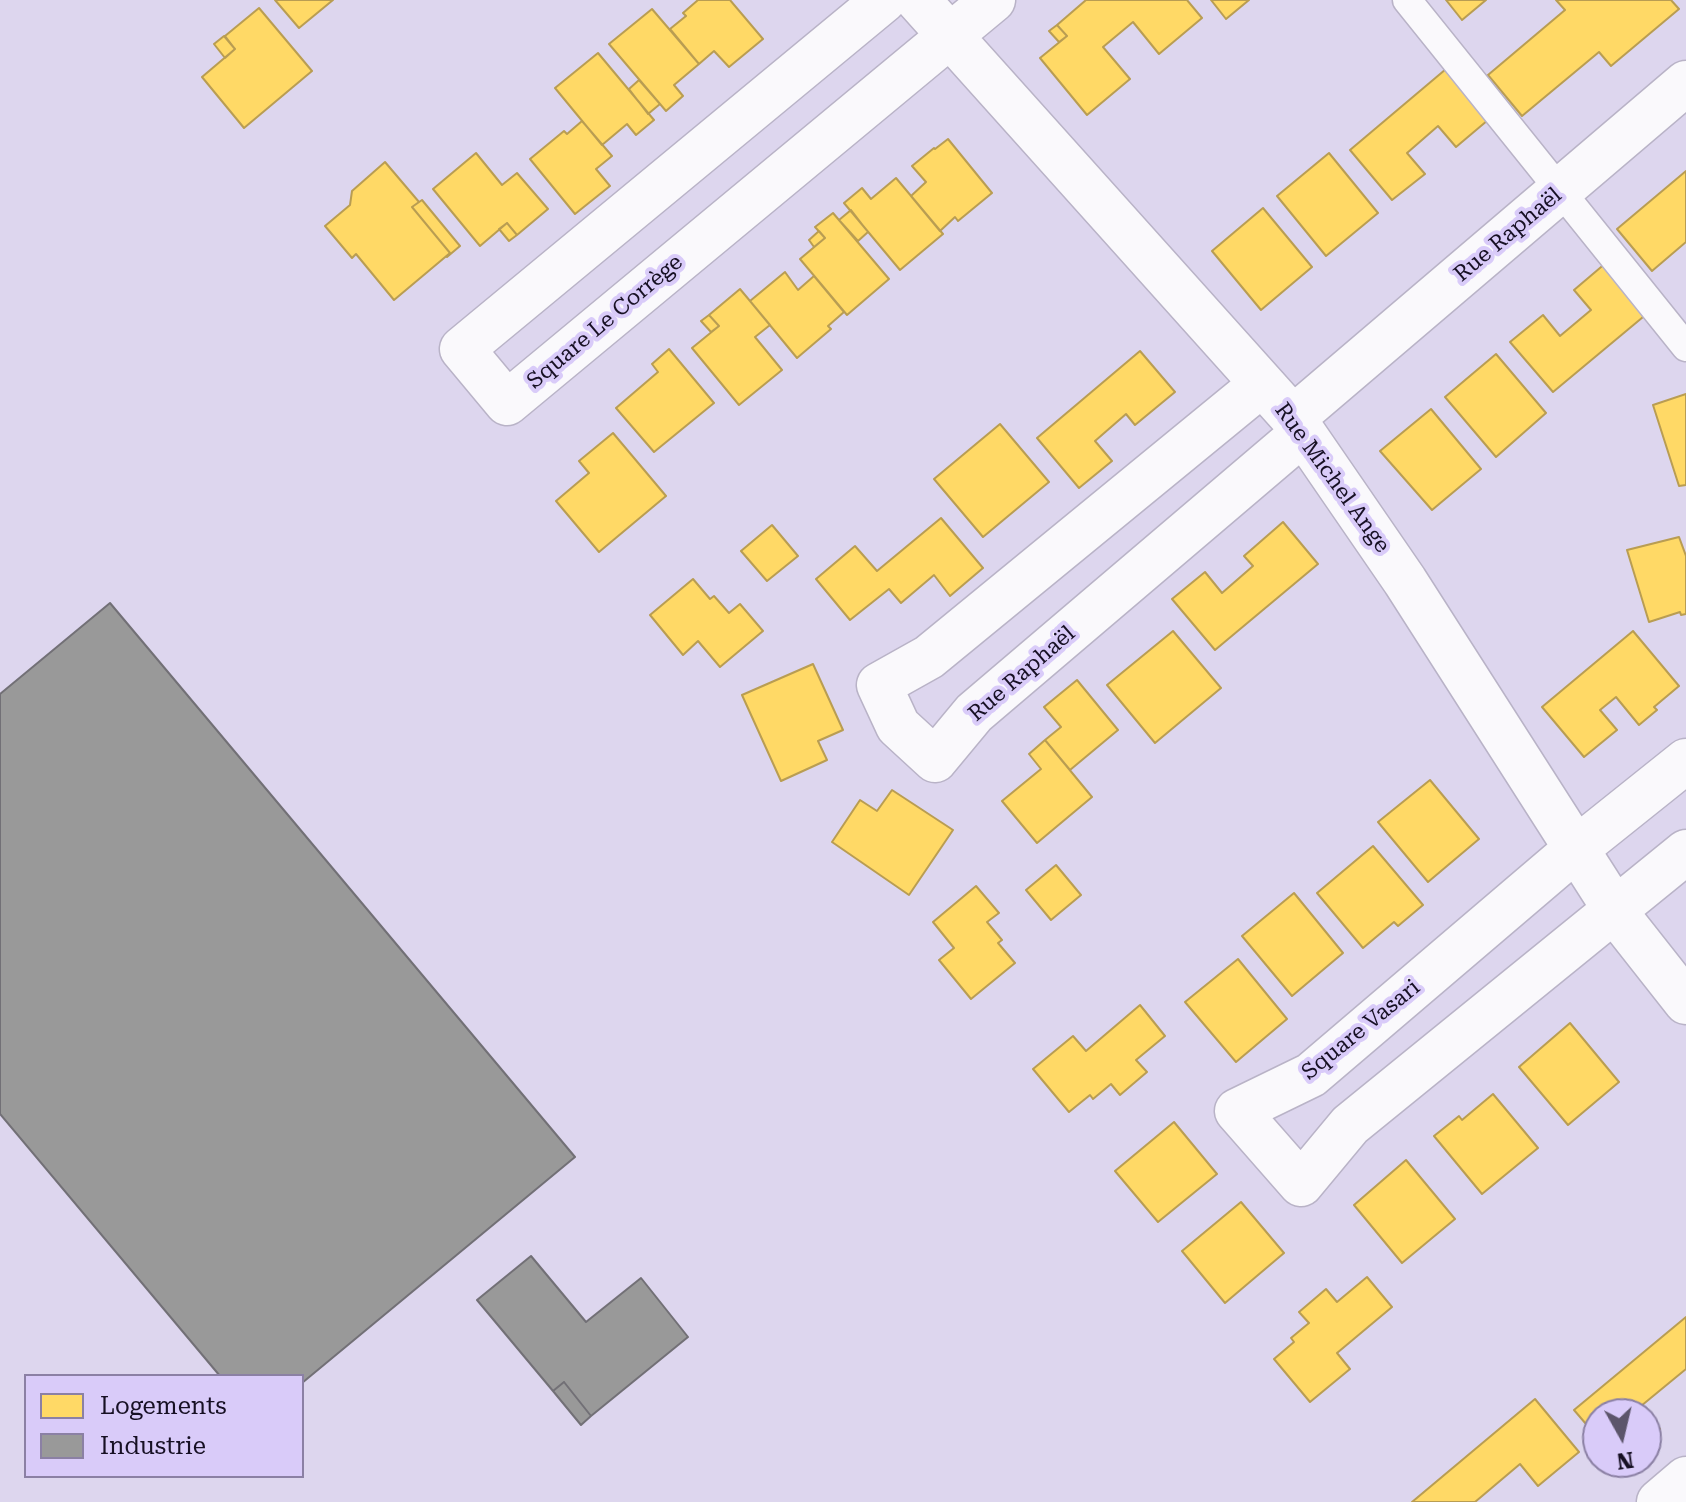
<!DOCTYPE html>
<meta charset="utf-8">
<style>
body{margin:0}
#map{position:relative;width:1686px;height:1502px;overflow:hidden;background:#ddd6ee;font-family:"Roboto Serif",serif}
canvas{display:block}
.legend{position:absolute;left:24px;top:1374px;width:280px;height:104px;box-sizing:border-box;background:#d9cbf9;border:2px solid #8b80a4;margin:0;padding:10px 14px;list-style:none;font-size:24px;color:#171024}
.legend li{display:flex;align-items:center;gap:16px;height:40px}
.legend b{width:40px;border:2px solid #8b80a4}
.north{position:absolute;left:1582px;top:1398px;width:80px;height:80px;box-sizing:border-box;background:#d9cbf9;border:2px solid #8b80a4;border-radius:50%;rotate:172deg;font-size:22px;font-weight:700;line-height:32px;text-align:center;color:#171024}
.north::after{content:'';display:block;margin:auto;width:28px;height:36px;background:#5c556b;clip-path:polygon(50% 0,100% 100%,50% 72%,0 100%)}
</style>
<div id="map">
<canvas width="1686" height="1502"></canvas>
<ul class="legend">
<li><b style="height:22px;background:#ffd966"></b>Logements</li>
<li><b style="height:22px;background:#999"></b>Industrie</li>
</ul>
<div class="north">N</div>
</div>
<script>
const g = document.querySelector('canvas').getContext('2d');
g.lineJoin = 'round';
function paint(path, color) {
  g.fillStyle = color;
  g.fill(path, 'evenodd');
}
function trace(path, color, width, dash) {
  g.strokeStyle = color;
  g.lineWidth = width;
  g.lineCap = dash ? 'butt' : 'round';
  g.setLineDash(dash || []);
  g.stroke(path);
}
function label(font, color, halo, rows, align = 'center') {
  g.font = font + ' "Roboto Serif",serif';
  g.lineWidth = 8;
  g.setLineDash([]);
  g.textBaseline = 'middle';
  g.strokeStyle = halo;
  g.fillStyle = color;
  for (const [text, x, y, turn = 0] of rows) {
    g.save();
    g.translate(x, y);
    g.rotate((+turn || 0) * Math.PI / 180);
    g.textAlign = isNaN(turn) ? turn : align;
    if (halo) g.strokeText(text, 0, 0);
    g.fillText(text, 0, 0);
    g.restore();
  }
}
const homes = new Path2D(`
 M 275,0 L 333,0 L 299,28 Z
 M 698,0 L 730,0 L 763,39 L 729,67 L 714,51 L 699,64 L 670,29 L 686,16 L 683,13 Z
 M 1086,0 L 1187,0 L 1202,18 L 1159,54 L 1133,22 L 1103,47 L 1130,79 L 1087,115 L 1040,58 L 1067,36 L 1057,25 Z
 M 1211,0 L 1249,0 L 1226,19 Z
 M 1446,0 L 1486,0 L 1462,20 Z
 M 1556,0 L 1671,0 L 1679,9 L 1611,66 L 1599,52 L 1522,116 L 1488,75 L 1565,10 Z
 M 259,8 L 312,71 L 244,128 L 202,77 L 235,49 L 225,36 Z
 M 652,9 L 699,64 L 674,85 L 683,96 L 666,111 L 609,44 Z
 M 1057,25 L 1067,36 L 1059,42 L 1049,31 Z
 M 224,36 L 235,49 L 225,58 L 214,44 Z
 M 598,53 L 654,120 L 636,135 L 627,124 L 602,145 L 555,88 Z
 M 1446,69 L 1488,120 L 1456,147 L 1438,126 L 1407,153 L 1425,174 L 1392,200 L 1350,150 Z
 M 639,80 L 660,104 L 648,114 L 629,89 Z
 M 582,121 L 612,156 L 596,169 L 610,186 L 575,214 L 530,159 L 564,131 L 567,134 Z
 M 948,139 L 992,193 L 958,221 L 955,217 L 940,231 L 911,196 L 926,182 L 912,166 L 934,148 L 935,149 Z
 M 476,153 L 502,185 L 517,173 L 548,209 L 517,235 L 507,223 L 480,246 L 433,189 Z
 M 1329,153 L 1378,213 L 1326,256 L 1277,196 Z
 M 385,162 L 419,202 L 412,207 L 450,253 L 394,300 L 356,254 L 352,258 L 325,226 L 350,205 L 352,191 Z
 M 1686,171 L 1686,242 L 1652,271 L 1617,229 Z
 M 896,178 L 943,234 L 900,270 L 844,203 L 862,188 L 871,199 Z
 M 422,200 L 460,246 L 447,257 L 450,253 L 412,207 Z
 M 1263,208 L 1312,267 L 1261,310 L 1212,251 Z
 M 851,210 L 868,232 L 858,241 L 839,220 Z
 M 833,213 L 889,279 L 847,315 L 800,259 L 825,238 L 815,227 Z
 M 507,223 L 517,235 L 509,241 L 499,229 Z
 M 819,231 L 825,238 L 814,247 L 809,240 Z
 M 1607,262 L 1649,312 L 1553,392 L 1510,342 L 1543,315 L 1560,336 L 1591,310 L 1574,290 Z
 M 785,272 L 798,290 L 814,276 L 844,312 L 828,326 L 831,329 L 797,358 L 750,301 Z
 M 740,289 L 770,325 L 755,337 L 782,370 L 739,405 L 692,348 L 719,326 L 709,315 Z
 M 709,315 L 719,326 L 711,332 L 701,321 Z
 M 669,349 L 714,403 L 654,452 L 616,408 L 658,372 L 652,364 Z
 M 1140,351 L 1175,392 L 1135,425 L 1126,414 L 1095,441 L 1112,461 L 1079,488 L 1037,438 Z
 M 1496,354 L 1546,413 L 1496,457 L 1445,397 Z
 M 1686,394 L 1686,485 L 1679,486 L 1653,405 Z
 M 1431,409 L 1481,469 L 1432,510 L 1380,451 Z
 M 1000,424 L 1049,482 L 983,537 L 934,479 Z
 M 613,433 L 666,496 L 599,552 L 556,501 L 589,473 L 579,461 Z
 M 941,518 L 983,568 L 950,596 L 934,575 L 901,603 L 889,589 L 850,620 L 816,579 L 855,546 L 877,571 Z
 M 1283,522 L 1318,564 L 1215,650 L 1172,599 L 1205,572 L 1222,593 L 1253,566 L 1244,556 Z
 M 772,525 L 798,556 L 767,581 L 741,551 Z
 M 1679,537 L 1686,556 L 1686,614 L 1681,615 L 1680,612 L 1649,622 L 1627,550 Z
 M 693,579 L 710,599 L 714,596 L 729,613 L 740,604 L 763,631 L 720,667 L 698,641 L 683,655 L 650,615 Z
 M 1173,631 L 1221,688 L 1155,743 L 1107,685 Z
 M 1633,631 L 1679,686 L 1654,707 L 1657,710 L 1639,725 L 1616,697 L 1600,710 L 1617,730 L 1584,757 L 1542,707 Z
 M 813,664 L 843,730 L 818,741 L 827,760 L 781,781 L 742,695 Z
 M 1077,680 L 1118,730 L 1070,770 L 1045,740 L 1061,727 L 1044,707 Z
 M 1045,740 L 1092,797 L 1037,843 L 1002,801 L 1041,769 L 1029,754 Z
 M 1430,780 L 1479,839 L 1428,882 L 1378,822 Z
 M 892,790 L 953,830 L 909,895 L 832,842 L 860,800 L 877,811 Z
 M 1373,846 L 1423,905 L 1398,926 L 1394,922 L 1363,948 L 1317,893 Z
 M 1056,865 L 1081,895 L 1051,920 L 1026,890 Z
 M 976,886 L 999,913 L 987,922 L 1002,940 L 998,943 L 1015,963 L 971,999 L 939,960 L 954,948 L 933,922 Z
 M 1294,893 L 1343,953 L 1292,996 L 1242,936 Z
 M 1238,959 L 1287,1019 L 1236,1062 L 1185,1002 Z
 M 1140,1005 L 1165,1036 L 1136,1060 L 1147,1072 L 1120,1095 L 1111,1084 L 1093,1099 L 1090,1095 L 1069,1112 L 1033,1069 L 1073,1036 L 1086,1051 Z
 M 1570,1023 L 1619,1082 L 1568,1125 L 1519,1067 Z
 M 1493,1094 L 1538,1148 L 1482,1194 L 1434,1136 L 1459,1116 L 1462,1120 Z
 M 1174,1122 L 1217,1174 L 1158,1222 L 1115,1171 Z
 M 1406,1160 L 1455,1219 L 1402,1263 L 1354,1205 Z
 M 1241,1202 L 1284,1253 L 1225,1303 L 1182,1251 Z
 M 1367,1277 L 1392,1307 L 1337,1353 L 1350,1369 L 1310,1402 L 1274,1359 L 1294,1342 L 1291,1338 L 1309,1323 L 1299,1312 L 1326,1289 L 1337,1302 Z
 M 1686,1317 L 1686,1369 L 1641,1406 L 1660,1429 L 1646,1441 L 1646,1414 L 1598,1414 L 1598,1438 L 1574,1410 Z
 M 1535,1399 L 1579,1452 L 1538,1486 L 1520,1464 L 1475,1502 L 1412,1502 Z`);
paint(homes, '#ffd966');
trace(homes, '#b99d52', 2);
const industry = new Path2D(`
 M 110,603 L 575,1157 L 302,1383 L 302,1376 L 220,1376 L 0,1114 L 0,694 Z
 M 531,1256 L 586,1322 L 641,1278 L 688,1337 L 591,1416 L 564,1382 L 553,1391 L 477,1300 Z
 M 564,1382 L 591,1416 L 581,1425 L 553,1391 Z`);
paint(industry, '#999');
trace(industry, '#727076', 2);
const service = new Path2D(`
 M 1407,0 L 1686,347`);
const minor = new Path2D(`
 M 884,0 L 462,349 L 507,403 L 993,0
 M 918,0 L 1293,418 L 1405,581 L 1623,922 L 1686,1002
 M 1262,384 L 929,657 L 879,685 L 898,726 L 935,760 L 974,713 L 1303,433
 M 1293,418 L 1686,83
 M 1686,761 L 1576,849 L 1311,1075 L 1237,1111 L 1301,1184 L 1350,1125 L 1686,852
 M 1659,1502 L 1686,1479`);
trace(service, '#b9b3c7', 31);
trace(minor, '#b9b3c7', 47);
trace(service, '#faf9fc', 28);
trace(minor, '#faf9fc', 44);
label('22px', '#171024', '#d9cbf9', [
 ["Rue Raphaël",1508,235,-40],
 ["Square Le Corrège",605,322,-40],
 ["Rue Michel Ange",1332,478,54],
 ["Rue Raphaël",1022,674,-41],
 ["Square Vasari",1361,1030,-39]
]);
</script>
